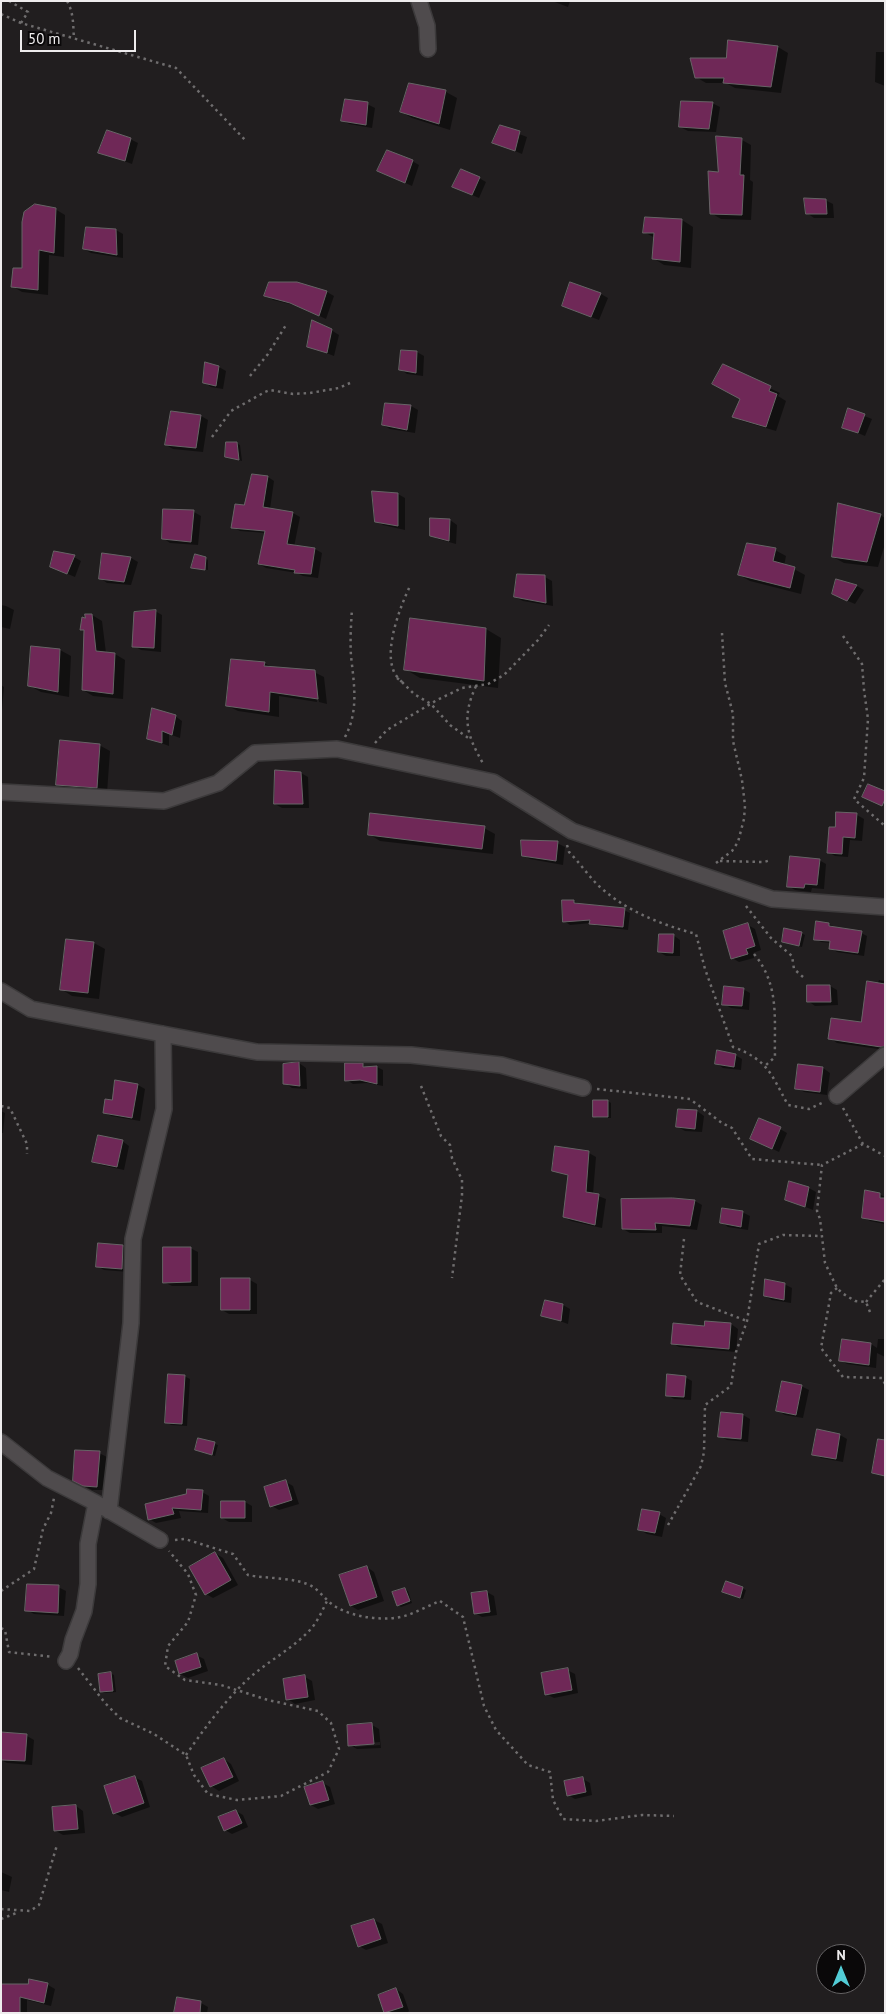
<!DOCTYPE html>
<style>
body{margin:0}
#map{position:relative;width:886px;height:2014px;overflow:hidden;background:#211e1f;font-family:"PT Sans",sans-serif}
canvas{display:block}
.frame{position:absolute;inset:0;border:2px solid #eeeced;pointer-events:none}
.north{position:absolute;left:816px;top:1944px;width:50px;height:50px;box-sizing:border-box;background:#0a0809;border:1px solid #656364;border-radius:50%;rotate:0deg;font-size:14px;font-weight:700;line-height:20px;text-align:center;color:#eeeced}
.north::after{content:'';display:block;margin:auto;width:18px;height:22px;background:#52ccd6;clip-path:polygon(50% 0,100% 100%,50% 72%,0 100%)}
.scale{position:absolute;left:20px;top:30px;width:116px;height:22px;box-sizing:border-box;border:2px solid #eeeced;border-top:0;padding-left:6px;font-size:15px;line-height:18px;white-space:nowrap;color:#eeeced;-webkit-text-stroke:4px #0a0809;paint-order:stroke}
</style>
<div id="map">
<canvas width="886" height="2014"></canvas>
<div class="frame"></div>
<div class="north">N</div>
<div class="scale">50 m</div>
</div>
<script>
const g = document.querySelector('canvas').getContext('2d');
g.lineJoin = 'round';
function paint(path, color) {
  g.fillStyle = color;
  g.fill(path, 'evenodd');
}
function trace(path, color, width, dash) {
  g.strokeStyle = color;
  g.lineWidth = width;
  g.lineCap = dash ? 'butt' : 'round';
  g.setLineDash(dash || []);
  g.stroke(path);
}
paint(new Path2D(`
 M 552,1 L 570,1 L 568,7 Z
 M 729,42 L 778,47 L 788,53 L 781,93 L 735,88 L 726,83 L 706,83 L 696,77 L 727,59 Z
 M 876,52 L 885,52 L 885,86 L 875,82 Z
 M 446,92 L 457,98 L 450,130 L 412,118 L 401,112 Z
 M 712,103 L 720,107 L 716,132 L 688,131 L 680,127 Z
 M 367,104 L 375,108 L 372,128 L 349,124 L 342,120 Z
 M 501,127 L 527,137 L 522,154 L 494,142 Z
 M 130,139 L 138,143 L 132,164 L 100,152 Z
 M 742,140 L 751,145 L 750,180 L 753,182 L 751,220 L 721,219 L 711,213 L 720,174 Z
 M 412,161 L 419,165 L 412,186 L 386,174 Z
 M 479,178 L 486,182 L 479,198 L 461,190 Z
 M 825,200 L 833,204 L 834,218 L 814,218 L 807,213 Z
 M 55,209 L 65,215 L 64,257 L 49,255 L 48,295 L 22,292 L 12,286 Z
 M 646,218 L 682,220 L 693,227 L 691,268 L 664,265 L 653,258 L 655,238 L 644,232 Z
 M 116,230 L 123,234 L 123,258 L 91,253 L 84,249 Z
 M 297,283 L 327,292 L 334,296 L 326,319 L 298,306 L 273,300 L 266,295 Z
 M 601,294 L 608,298 L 599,320 L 570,309 Z
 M 331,330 L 339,335 L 334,356 L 308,346 Z
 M 417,352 L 424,356 L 423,376 L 407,374 L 400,369 Z
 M 723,366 L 780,393 L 778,396 L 786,401 L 776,431 L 742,421 L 733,416 L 742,399 Z
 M 219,367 L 226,371 L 223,389 L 211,387 L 204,382 Z
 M 386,404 L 411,406 L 418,410 L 415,433 L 390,429 L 383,425 Z
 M 849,410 L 872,419 L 865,436 L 844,427 Z
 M 172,412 L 201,416 L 208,420 L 203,452 L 173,449 L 166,445 Z
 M 236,443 L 240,445 L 242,461 L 227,457 Z
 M 268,477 L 274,481 L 270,509 L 293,513 L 300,517 L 294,547 L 315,549 L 322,553 L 318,578 L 303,576 L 297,573 L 266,568 L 259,564 L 266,533 L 240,531 L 233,527 L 245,506 Z
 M 398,494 L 405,498 L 405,530 L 383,525 L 376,521 Z
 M 194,512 L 201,516 L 198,545 L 170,543 L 163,538 Z
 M 880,515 L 885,518 L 885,544 L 878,567 L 844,563 L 833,557 Z
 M 450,520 L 457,525 L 456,544 L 438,539 L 431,535 Z
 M 775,550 L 786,556 L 784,566 L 794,569 L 805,575 L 801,594 L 750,581 L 739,575 Z
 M 103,554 L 131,558 L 138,562 L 131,585 L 107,583 L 100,578 Z
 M 74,557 L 81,561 L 75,577 L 51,567 Z
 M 205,558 L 208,560 L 208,570 L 192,567 Z
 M 545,577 L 552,581 L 553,606 L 523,601 L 515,597 Z
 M 837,580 L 857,586 L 864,590 L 855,604 L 841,598 Z
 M 1,605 L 6,606 L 14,610 L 10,629 L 1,627 Z
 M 155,611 L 162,615 L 161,652 L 141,650 L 134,646 Z
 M 92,615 L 102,621 L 106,653 L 115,654 L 125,660 L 123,699 L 93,696 L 83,690 L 85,631 L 82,629 Z
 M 486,629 L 501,638 L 498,688 L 420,678 L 405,669 Z
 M 60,650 L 71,656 L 69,697 L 41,692 L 30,686 Z
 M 264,663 L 274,668 L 314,672 L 324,677 L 327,704 L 319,702 L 316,675 L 314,675 L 317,702 L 279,696 L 279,717 L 238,711 L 228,706 Z
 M 1,685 L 4,687 L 1,721 Z
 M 175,716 L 182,721 L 180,738 L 169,734 L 169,746 L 148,738 Z
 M 99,745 L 110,751 L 107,793 L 68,791 L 57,785 Z
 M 301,773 L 308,777 L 309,808 L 282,808 L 275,804 Z
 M 857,815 L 864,819 L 862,841 L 850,840 L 848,857 L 835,856 L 828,852 L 836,829 Z
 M 484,828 L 495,834 L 493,854 L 380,841 L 369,834 Z
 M 557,843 L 565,847 L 563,865 L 530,859 L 523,855 Z
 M 819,860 L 826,864 L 824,889 L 812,888 L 811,892 L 795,890 L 788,886 Z
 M 574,901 L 580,904 L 624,910 L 630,913 L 628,930 L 597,926 L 591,923 L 570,925 L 564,921 Z
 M 829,924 L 835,927 L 861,933 L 867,936 L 864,956 L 837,952 L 831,948 L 831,943 L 821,942 L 815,939 Z
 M 748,925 L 755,929 L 761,950 L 753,953 L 754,958 L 739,962 L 732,958 Z
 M 801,933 L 805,935 L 802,947 L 783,942 Z
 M 673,935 L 680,940 L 680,956 L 666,956 L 659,952 Z
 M 67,940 L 94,943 L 105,949 L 99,999 L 72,996 L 61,989 Z
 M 879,980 L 885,981 L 885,1050 L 837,1043 L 830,1038 L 862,1023 Z
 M 830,986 L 837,990 L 838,1005 L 815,1006 L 808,1001 L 808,987 Z
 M 743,989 L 750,993 L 749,1010 L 731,1008 L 724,1004 Z
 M 735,1055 L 742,1059 L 741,1070 L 723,1068 L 716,1063 Z
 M 299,1063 L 306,1068 L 307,1089 L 292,1088 L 285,1083 Z
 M 362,1065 L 368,1068 L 377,1067 L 383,1070 L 383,1086 L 367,1083 L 353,1084 L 347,1080 Z
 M 799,1066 L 823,1068 L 830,1073 L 827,1095 L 804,1092 L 797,1088 Z
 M 116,1081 L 138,1085 L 145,1089 L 140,1121 L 111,1116 L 104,1112 L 113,1101 Z
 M 608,1101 L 611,1103 L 611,1118 L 597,1118 L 594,1116 Z
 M 1,1111 L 5,1113 L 3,1133 L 1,1133 Z
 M 697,1111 L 704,1116 L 702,1132 L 685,1131 L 678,1127 Z
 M 780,1129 L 787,1133 L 779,1152 L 752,1139 Z
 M 122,1141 L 129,1146 L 124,1170 L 101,1165 L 94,1161 Z
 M 589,1153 L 596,1157 L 593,1194 L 606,1199 L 602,1228 L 571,1221 L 564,1217 L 569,1176 L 553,1170 Z
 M 809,1188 L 816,1192 L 813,1210 L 786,1199 Z
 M 879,1194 L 885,1197 L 885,1224 L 870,1221 L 863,1217 Z
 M 673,1199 L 695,1201 L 702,1205 L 697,1230 L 662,1226 L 662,1233 L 630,1233 L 623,1229 Z
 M 742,1212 L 750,1216 L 748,1230 L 728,1227 L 721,1222 Z
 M 99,1245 L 123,1247 L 130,1251 L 129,1272 L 104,1270 L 97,1266 Z
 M 190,1248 L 198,1252 L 198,1286 L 172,1286 L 164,1282 Z
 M 250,1280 L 257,1284 L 257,1314 L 229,1314 L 222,1310 Z
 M 784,1284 L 792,1288 L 791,1303 L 772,1300 L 765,1296 Z
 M 546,1302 L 563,1305 L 570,1309 L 568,1324 L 543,1315 Z
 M 706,1322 L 731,1324 L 738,1329 L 736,1352 L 679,1347 L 672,1343 L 705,1327 Z
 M 878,1339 L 885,1339 L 885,1357 L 877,1353 L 876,1368 L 847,1364 L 840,1360 L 843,1340 L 871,1344 L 877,1348 Z
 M 184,1376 L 190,1379 L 187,1426 L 171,1425 L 166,1422 Z
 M 685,1377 L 692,1381 L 691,1400 L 674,1399 L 667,1395 Z
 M 801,1386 L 809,1390 L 803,1418 L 785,1415 L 778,1411 Z
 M 743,1415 L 750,1419 L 748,1442 L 727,1440 L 720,1436 Z
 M 818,1431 L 840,1435 L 847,1439 L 843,1462 L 821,1458 L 814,1454 Z
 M 199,1439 L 218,1445 L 215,1456 L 196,1449 Z
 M 99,1453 L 107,1457 L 104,1490 L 92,1490 L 74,1480 Z
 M 286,1482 L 293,1486 L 299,1504 L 279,1510 L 272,1506 Z
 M 202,1492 L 209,1496 L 208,1513 L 179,1511 L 181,1518 L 156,1523 L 149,1519 Z
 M 245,1502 L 252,1506 L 252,1522 L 229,1522 L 222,1518 Z
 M 659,1514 L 666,1518 L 662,1537 L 647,1534 L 640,1530 Z
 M 215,1553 L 223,1558 L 238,1585 L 213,1598 L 206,1594 Z
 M 367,1567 L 374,1572 L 384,1601 L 358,1610 L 351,1606 Z
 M 727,1583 L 746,1590 L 743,1599 L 727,1594 Z
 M 58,1587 L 66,1591 L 64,1616 L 34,1614 L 27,1610 Z
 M 405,1589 L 408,1591 L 412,1603 L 401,1607 L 398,1605 Z
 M 487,1592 L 494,1596 L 497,1615 L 482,1617 L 475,1613 Z
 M 196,1655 L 204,1659 L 208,1671 L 188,1678 L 180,1674 L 176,1661 Z
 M 567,1670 L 575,1674 L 578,1693 L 554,1698 L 546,1694 Z
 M 110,1673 L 114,1675 L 116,1692 L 104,1693 L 101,1691 Z
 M 305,1677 L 312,1681 L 315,1700 L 295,1704 L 288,1699 Z
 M 372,1725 L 379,1729 L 381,1748 L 357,1749 L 350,1745 ZM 380,1742 L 380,1745 L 355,1747 L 355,1744 Z
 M 27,1736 L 34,1740 L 32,1765 L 7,1763 L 1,1760 Z
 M 224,1759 L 231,1764 L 239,1781 L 219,1791 L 211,1786 L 203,1769 Z
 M 134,1777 L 142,1781 L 150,1807 L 122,1817 L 114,1813 Z
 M 583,1779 L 590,1783 L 592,1795 L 575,1799 L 568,1795 Z
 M 323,1783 L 330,1787 L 335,1804 L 318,1809 L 311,1805 Z
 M 76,1806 L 83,1811 L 85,1833 L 63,1835 L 56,1831 Z
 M 236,1811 L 243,1815 L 248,1827 L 232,1834 L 225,1830 Z
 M 1,1872 L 12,1877 L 9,1892 L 1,1890 Z
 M 374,1920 L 382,1924 L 388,1943 L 366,1950 L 359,1946 L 353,1927 Z
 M 30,1981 L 48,1985 L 55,1989 L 51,2006 L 27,2000 L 27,2013 L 1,2013 L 29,1986 Z
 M 396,1989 L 403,1994 L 409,2011 L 407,2013 L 386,2013 L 379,1995 Z
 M 178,1999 L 201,2003 L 208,2007 L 207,2013 L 175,2013 Z`), '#0007');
const building = new Path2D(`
 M 728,40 L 778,46 L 771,87 L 723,83 L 724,78 L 695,78 L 690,58 L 726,58 Z
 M 409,83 L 446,90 L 439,124 L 400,112 Z
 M 345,99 L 368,102 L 366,125 L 341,121 Z
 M 681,101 L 713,102 L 709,129 L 679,127 Z
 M 500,125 L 520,131 L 515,151 L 492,143 Z
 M 107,130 L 131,138 L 125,161 L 98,153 Z
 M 716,136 L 742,138 L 740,175 L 744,175 L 742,215 L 710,214 L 708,171 L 718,172 Z
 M 387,150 L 413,160 L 405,183 L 377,171 Z
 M 461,169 L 480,177 L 472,195 L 452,187 Z
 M 804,198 L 826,199 L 827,214 L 806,214 Z
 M 35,204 L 56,208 L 54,253 L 39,250 L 38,290 L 11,287 L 13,268 L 22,268 L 22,222 L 24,212 Z
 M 645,217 L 682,219 L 680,262 L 652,259 L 654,233 L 643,233 Z
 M 86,227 L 116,229 L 117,255 L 83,249 Z
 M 269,282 L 297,282 L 327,291 L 319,316 L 290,303 L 264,296 Z
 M 570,282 L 601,293 L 591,317 L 562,306 Z
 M 312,320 L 332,329 L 327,353 L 307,347 Z
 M 401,350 L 417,351 L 416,373 L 399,370 Z
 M 205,362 L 219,366 L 216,386 L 203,383 Z
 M 723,364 L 771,386 L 769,391 L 777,394 L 766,427 L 732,417 L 740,399 L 712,384 Z
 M 385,403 L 411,405 L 407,430 L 382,425 Z
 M 848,408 L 865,414 L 858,433 L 842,428 Z
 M 171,411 L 201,415 L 196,448 L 165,445 Z
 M 226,442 L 237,442 L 239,460 L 225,457 Z
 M 252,474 L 268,476 L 263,507 L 293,512 L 287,544 L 315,548 L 311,574 L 294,573 L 295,570 L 258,564 L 265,531 L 231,528 L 235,504 L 244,505 Z
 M 372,491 L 398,493 L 398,526 L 375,522 Z
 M 838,503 L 881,514 L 867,562 L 832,557 Z
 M 163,509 L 194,510 L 191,542 L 162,539 Z
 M 430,518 L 450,519 L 449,541 L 430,536 Z
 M 747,543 L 776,548 L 773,561 L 795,567 L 790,588 L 738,575 Z
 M 54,551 L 75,555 L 67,574 L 50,567 Z
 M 102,553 L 131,557 L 124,582 L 99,579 Z
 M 195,554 L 206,557 L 205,570 L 191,568 Z
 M 517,574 L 545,575 L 546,603 L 514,597 Z
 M 836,579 L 857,585 L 847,601 L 832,594 Z
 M 156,610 L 154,648 L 132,647 L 134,612 Z
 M 85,614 L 92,614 L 96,651 L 115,653 L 113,694 L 82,690 L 84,630 L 80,630 L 82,617 L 85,618 Z
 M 410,618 L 486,628 L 484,681 L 404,670 Z
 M 31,646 L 60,649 L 58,692 L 28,686 Z
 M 231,659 L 265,662 L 264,666 L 315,670 L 318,699 L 270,692 L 269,712 L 226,706 Z
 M 152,708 L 176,715 L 172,735 L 162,731 L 162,743 L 147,739 Z
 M 60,740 L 100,744 L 97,788 L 56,785 Z
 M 275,770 L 301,772 L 303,804 L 274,804 Z
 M 868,784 L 885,791 L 885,799 L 882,806 L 862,797 Z
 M 836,812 L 857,813 L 855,838 L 843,837 L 842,854 L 827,853 L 829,827 L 835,827 Z
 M 370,813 L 485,826 L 482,849 L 368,835 Z
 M 521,840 L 558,841 L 556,861 L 522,856 Z
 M 790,856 L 820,859 L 817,885 L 805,884 L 804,888 L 787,887 Z
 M 562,900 L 574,900 L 574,903 L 625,908 L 623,927 L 589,924 L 590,920 L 563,922 Z
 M 816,921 L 829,923 L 829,926 L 862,931 L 858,953 L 829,949 L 830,941 L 814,940 Z
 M 748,923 L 755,946 L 746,949 L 748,954 L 731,959 L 723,931 Z
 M 784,928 L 802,932 L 799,946 L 782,942 Z
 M 659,934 L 674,934 L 673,953 L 658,952 Z
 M 66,939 L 94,942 L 88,993 L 60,990 Z
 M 867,981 L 885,984 L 885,1046 L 881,1047 L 828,1039 L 831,1018 L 861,1022 Z
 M 807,985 L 830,985 L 831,1002 L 807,1002 Z
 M 724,986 L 744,988 L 742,1006 L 722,1005 Z
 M 717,1050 L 736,1054 L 734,1067 L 715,1064 Z
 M 299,1062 L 300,1086 L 283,1084 L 283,1064 Z
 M 345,1063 L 363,1063 L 363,1067 L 377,1066 L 377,1084 L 360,1080 L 345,1081 Z
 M 798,1064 L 823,1067 L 820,1092 L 795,1089 Z
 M 115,1080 L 138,1084 L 132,1118 L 103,1113 L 105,1099 L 112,1100 Z
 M 593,1100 L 608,1100 L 608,1117 L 593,1117 Z
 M 678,1109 L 697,1110 L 695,1129 L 676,1127 Z
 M 759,1118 L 781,1127 L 772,1149 L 750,1139 Z
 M 98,1135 L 123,1140 L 117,1167 L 92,1162 Z
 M 555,1146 L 589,1151 L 586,1192 L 599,1194 L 595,1225 L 563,1217 L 568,1175 L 552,1171 Z
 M 789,1181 L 809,1187 L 805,1207 L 785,1200 Z
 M 865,1190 L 880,1193 L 880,1198 L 885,1198 L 885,1222 L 862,1218 Z
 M 673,1198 L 695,1200 L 690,1226 L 655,1223 L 656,1230 L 622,1229 L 621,1199 Z
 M 722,1208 L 743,1211 L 741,1227 L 720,1223 Z
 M 98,1243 L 123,1245 L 122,1269 L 96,1267 Z
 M 163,1247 L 191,1247 L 191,1282 L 163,1283 Z
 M 221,1278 L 250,1278 L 250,1310 L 221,1310 Z
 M 765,1279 L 785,1283 L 784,1300 L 764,1296 Z
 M 545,1300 L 563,1304 L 561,1321 L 541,1316 Z
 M 705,1321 L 731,1323 L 729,1349 L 671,1344 L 673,1323 L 704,1326 Z
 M 842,1339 L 871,1343 L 869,1365 L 839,1361 Z
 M 168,1374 L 185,1375 L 182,1424 L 165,1423 Z
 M 667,1374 L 686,1376 L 684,1397 L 666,1396 Z
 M 782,1381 L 802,1385 L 796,1415 L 776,1411 Z
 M 721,1412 L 743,1414 L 741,1439 L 718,1437 Z
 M 817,1429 L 840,1434 L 836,1459 L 812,1455 Z
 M 198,1438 L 215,1442 L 212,1455 L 195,1450 Z
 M 878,1439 L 885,1440 L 885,1476 L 872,1473 Z
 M 75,1450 L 100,1451 L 97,1487 L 83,1486 L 73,1481 Z
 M 286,1480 L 292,1500 L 270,1507 L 264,1487 Z
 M 187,1489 L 203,1490 L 201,1510 L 172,1508 L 174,1514 L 148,1520 L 145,1504 L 186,1494 Z
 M 221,1501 L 245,1501 L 245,1518 L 221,1518 Z
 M 642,1509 L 660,1512 L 655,1533 L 638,1530 Z
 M 215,1552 L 231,1580 L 205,1595 L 189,1567 Z
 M 367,1566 L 377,1597 L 350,1606 L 339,1575 Z
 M 726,1581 L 743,1587 L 740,1598 L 722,1592 Z
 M 27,1584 L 59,1585 L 58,1613 L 25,1611 Z
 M 405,1588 L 410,1601 L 397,1606 L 392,1592 Z
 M 487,1591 L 490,1612 L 474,1614 L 471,1593 Z
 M 197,1653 L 201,1667 L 179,1674 L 175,1661 Z
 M 568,1668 L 572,1690 L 545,1695 L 541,1673 Z
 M 111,1672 L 113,1691 L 100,1692 L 98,1674 Z
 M 305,1675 L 308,1697 L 286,1700 L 283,1679 Z
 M 372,1723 L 374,1744 L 348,1746 L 347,1725 Z
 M 1,1732 L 27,1734 L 25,1761 L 1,1760 Z
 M 224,1758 L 233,1777 L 210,1787 L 201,1768 Z
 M 135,1776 L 144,1803 L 113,1814 L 104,1786 Z
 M 583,1777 L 586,1792 L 567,1796 L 564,1781 Z
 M 323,1781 L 329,1800 L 310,1805 L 304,1787 Z
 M 76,1805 L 78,1829 L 54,1831 L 52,1807 Z
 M 236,1810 L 242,1823 L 224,1831 L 218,1817 Z
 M 374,1919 L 381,1939 L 358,1947 L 351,1926 Z
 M 29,1979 L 48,1983 L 44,2003 L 20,1997 L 20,2013 L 1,2013 L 1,1984 L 28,1984 Z
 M 396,1988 L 403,2007 L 384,2013 L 378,1995 Z
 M 177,1997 L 201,2001 L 200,2013 L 174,2013 Z`);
paint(building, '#6f2857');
trace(building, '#676466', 1);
const minor = new Path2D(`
 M 419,1 L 427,26 L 428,49
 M 1,792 L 164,801 L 218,783 L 255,753 L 337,749 L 493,782 L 572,831 L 772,899 L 885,907
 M 1,991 L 31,1009 L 257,1052 L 411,1055 L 501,1065 L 583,1088
 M 837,1096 L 885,1055
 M 1,1442 L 47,1478 L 96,1503 L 160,1540
 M 109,1511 L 131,1323 L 133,1239 L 164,1109 L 163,1034
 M 66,1661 L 70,1654 L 73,1640 L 84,1611 L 88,1584 L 88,1544 L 96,1503`);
trace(minor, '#3c3a3b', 18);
trace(new Path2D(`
 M 9,1 L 28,12 L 21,23
 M 67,1 C 74,13 73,26 74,39
 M 1,14 L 21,23 L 176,68 L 247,142
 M 250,376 L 268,354 L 286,325
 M 212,437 L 231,411 L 265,392 L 270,390 L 293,394 L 310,393 L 339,388 L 350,383
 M 843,636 L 862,664 L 864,690 L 868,719 L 864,778 L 854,799 L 885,826
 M 397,678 L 402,682 C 399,679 394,674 393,669 C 385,647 400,607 410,586
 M 402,682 L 414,694 L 431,704 L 450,725 L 471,740
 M 476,686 C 461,718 467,736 484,765
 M 345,737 C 359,711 354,684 351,656 C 350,641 351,624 352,609
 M 375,743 L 387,730 L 437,700 L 462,688 L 488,684 L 504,675 L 538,640 L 549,625
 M 567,845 L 569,852 C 580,863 589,877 600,887 C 628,912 660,924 696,934 L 705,969 L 733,1047 C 768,1060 771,1074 788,1105 L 809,1109 L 824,1102
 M 720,861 L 764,862 L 771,860
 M 716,863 L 732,851 L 738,842 L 744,819 L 745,806 L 742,780 L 733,741 L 733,714 L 725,683 L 722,633
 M 746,906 L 771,938 L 792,956 L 794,969 L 803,977
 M 754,954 C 780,985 774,1019 775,1057 L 766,1065
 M 421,1086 L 441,1136 L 450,1145 L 452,1158 L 462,1180 L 462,1195 L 452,1278
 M 597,1089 L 690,1099 L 722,1123 L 732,1128 L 752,1159 L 822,1165
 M 1,1106 L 10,1108 L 27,1144 L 27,1154
 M 843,1108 L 863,1144 L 885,1156
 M 863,1144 L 822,1165 L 817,1211 L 820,1219 L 825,1263 L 837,1288 L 842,1293 L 855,1301 L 866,1302 L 870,1312
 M 684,1239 L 680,1275 L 697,1302 L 747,1321
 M 837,1288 L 831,1293 L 821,1348 L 843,1377 L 882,1378 L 885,1384
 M 866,1302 L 885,1279
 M 668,1525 L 701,1466 L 704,1452 L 705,1405 L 731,1386 L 736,1352 L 747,1321 L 759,1244 L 783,1235 L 821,1236
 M 175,1540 L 185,1539 L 233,1554 L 248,1575 C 266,1579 298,1577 313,1587 C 321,1592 327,1602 336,1607 C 355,1618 387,1622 408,1615 C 419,1611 430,1605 440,1601 L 463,1617 L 484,1706 L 496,1730 L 528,1765 L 550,1772 L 553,1800 L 563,1819 L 596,1821 L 642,1815 L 674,1816
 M 1,1591 L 34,1569 L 43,1529 L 51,1513 L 54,1498
 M 1,1628 L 5,1630 L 9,1652 L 53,1657
 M 78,1668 L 105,1703 L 120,1718 L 154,1734 L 186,1755 L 194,1775 L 208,1794 L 237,1800 L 281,1796 L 328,1772 L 339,1749 L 331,1723 L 318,1711 L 268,1700 L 221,1685 L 185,1680 L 165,1666 L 168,1646 L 188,1622 L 196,1595 L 188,1574 L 169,1551
 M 186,1755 C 204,1729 223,1703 246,1681 C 266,1662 291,1650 309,1631 C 317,1623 322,1611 327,1601
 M 1,1909 L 30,1911 L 39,1905 L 57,1845
 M 1,1919 L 19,1912`), '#6f6d6e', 2.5, [2.5, 4]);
trace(minor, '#4f4b4d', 15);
</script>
